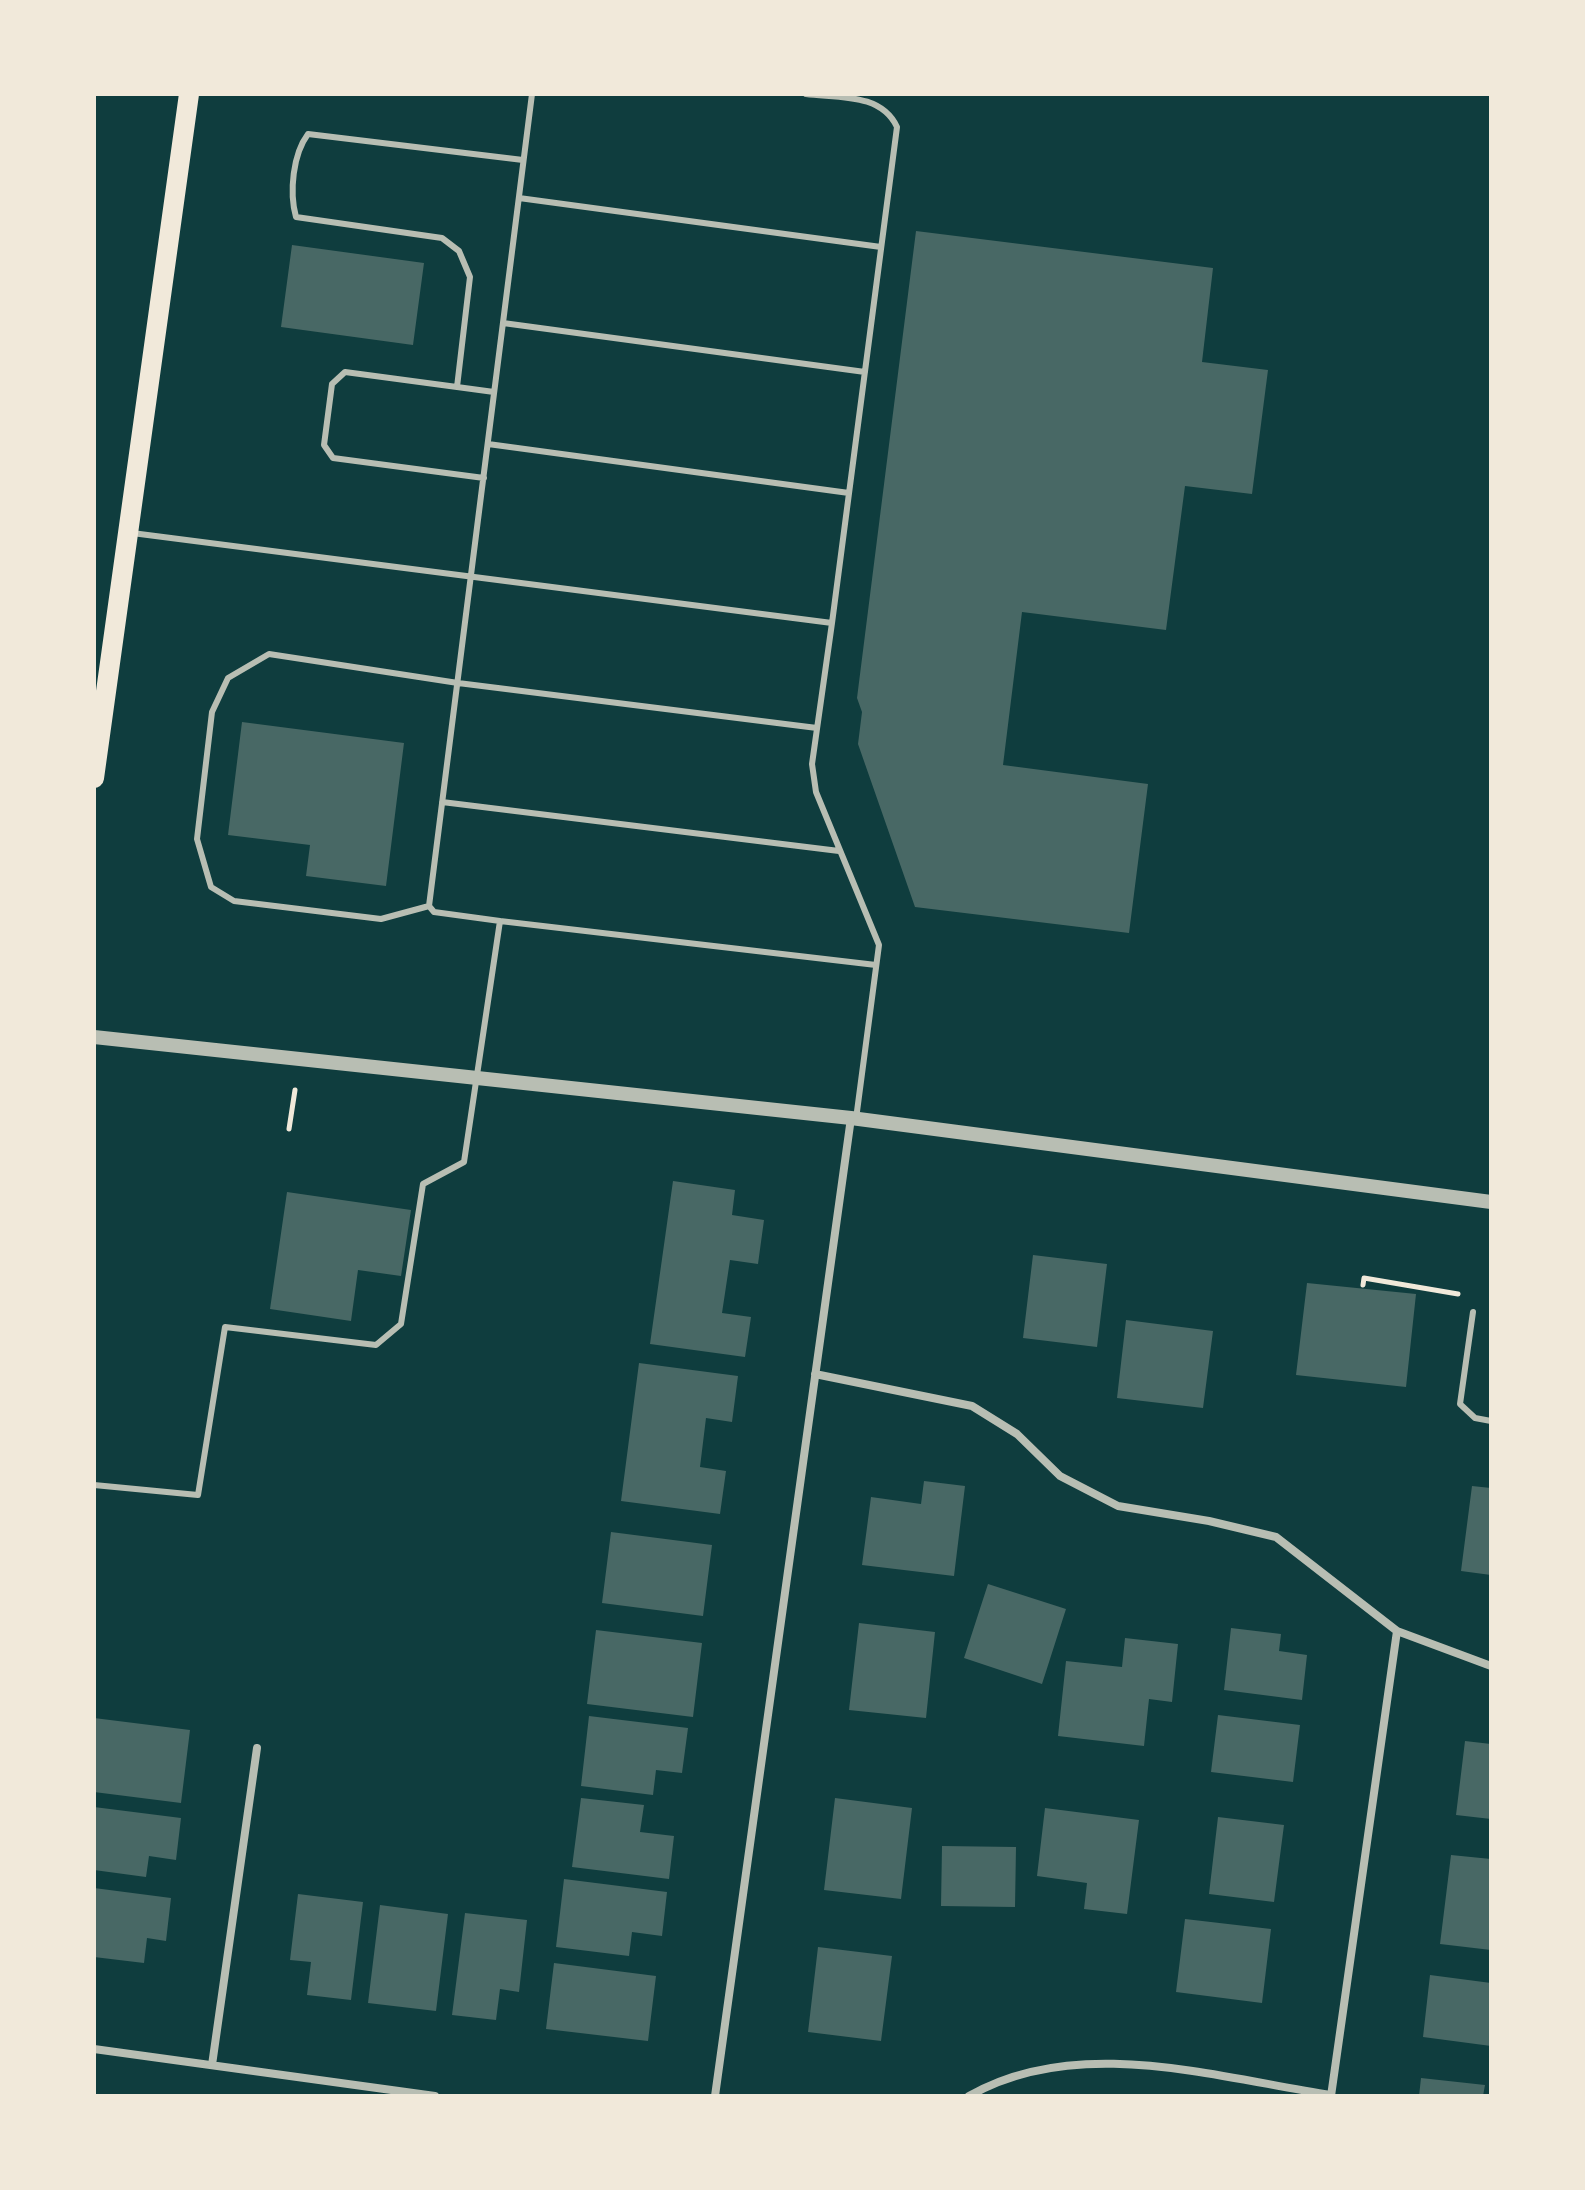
<!DOCTYPE html>
<style>
body{margin:0}
#map{position:relative;width:1585px;height:2190px;overflow:hidden;background:#0f3d3e;font-family:"Fira Sans",sans-serif}
canvas{display:block}
.frame{position:absolute;inset:0;border:96px solid #f1e9da;pointer-events:none}
</style>
<div id="map">
<canvas width="1585" height="2190"></canvas>
<div class="frame"></div>
</div>
<script>
const g = document.querySelector('canvas').getContext('2d');
g.lineJoin = 'round';
function paint(path, color) {
  g.fillStyle = color;
  g.fill(path, 'evenodd');
}
function trace(path, color, width, dash) {
  g.strokeStyle = color;
  g.lineWidth = width;
  g.lineCap = dash ? 'butt' : 'round';
  g.setLineDash(dash || []);
  g.stroke(path);
}
paint(new Path2D(`
 M 916,231 L 1213,268 L 1202,362 L 1268,370 L 1252,494 L 1185,486 L 1166,630 L 1022,612 L 1003,765 L 1148,784 L 1129,933 L 915,907 L 858,744 L 862,712 L 857,698 Z
 M 292,245 L 424,263 L 413,345 L 281,327 Z
 M 242,722 L 404,743 L 386,886 L 306,876 L 310,845 L 228,835 Z
 M 673,1181 L 735,1190 L 732,1215 L 764,1220 L 758,1264 L 730,1260 L 722,1313 L 751,1317 L 745,1357 L 650,1344 Z
 M 287,1192 L 411,1210 L 401,1276 L 358,1270 L 351,1321 L 270,1309 Z
 M 1033,1255 L 1107,1264 L 1097,1347 L 1023,1338 Z
 M 1307,1283 L 1416,1294 L 1406,1387 L 1296,1375 Z
 M 1126,1320 L 1213,1331 L 1203,1408 L 1117,1398 Z
 M 639,1363 L 738,1376 L 732,1422 L 706,1418 L 700,1467 L 726,1471 L 720,1514 L 621,1501 Z
 M 924,1481 L 965,1486 L 954,1576 L 862,1565 L 871,1497 L 921,1504 Z
 M 1472,1486 L 1491,1488 L 1491,1575 L 1461,1571 Z
 M 611,1532 L 712,1545 L 703,1616 L 602,1603 Z
 M 988,1584 L 1066,1609 L 1042,1684 L 964,1658 Z
 M 859,1623 L 935,1632 L 926,1718 L 849,1710 Z
 M 1231,1628 L 1281,1634 L 1279,1651 L 1307,1655 L 1302,1700 L 1224,1690 Z
 M 596,1630 L 702,1643 L 693,1717 L 587,1704 Z
 M 1125,1638 L 1178,1644 L 1172,1702 L 1149,1699 L 1144,1746 L 1058,1736 L 1066,1661 L 1122,1667 Z
 M 1218,1715 L 1300,1725 L 1293,1782 L 1211,1772 Z
 M 589,1716 L 688,1728 L 682,1773 L 656,1770 L 653,1795 L 581,1786 Z
 M 94,1718 L 190,1730 L 181,1803 L 94,1792 Z
 M 1465,1741 L 1491,1744 L 1491,1819 L 1456,1815 Z
 M 581,1798 L 644,1805 L 640,1832 L 674,1836 L 669,1879 L 572,1867 Z
 M 835,1798 L 912,1808 L 901,1899 L 824,1890 Z
 M 94,1807 L 181,1818 L 176,1860 L 149,1856 L 146,1877 L 94,1870 Z
 M 1045,1808 L 1139,1820 L 1127,1914 L 1084,1909 L 1087,1883 L 1037,1876 Z
 M 1218,1817 L 1284,1825 L 1274,1902 L 1209,1894 Z
 M 942,1846 L 1016,1847 L 1015,1907 L 941,1906 Z
 M 1451,1855 L 1491,1859 L 1491,1950 L 1440,1944 Z
 M 564,1879 L 667,1892 L 662,1936 L 632,1932 L 629,1956 L 556,1947 Z
 M 94,1888 L 171,1898 L 166,1941 L 147,1938 L 144,1963 L 94,1957 Z
 M 298,1894 L 363,1902 L 351,2000 L 307,1995 L 311,1962 L 290,1960 Z
 M 380,1905 L 448,1914 L 436,2011 L 368,2003 Z
 M 465,1913 L 527,1920 L 519,1992 L 500,1989 L 496,2020 L 452,2015 Z
 M 1185,1919 L 1271,1929 L 1262,2003 L 1176,1992 Z
 M 818,1947 L 892,1956 L 881,2041 L 808,2032 Z
 M 554,1963 L 656,1976 L 648,2041 L 546,2029 Z
 M 1430,1975 L 1491,1983 L 1491,2046 L 1423,2037 Z
 M 1421,2078 L 1485,2085 L 1483,2096 L 1419,2096 Z`), '#486865');
trace(new Path2D(`
 M 289,1129 L 295,1090
 M 1363,1285 L 1364,1278 L 1458,1294`), '#f1e9da', 5);
trace(new Path2D(`
 M 519,198 L 881,247
 M 503,323 L 865,372
 M 457,387 L 345,372 L 332,384 L 324,445 L 333,458 L 484,478
 M 494,392 L 457,387 L 470,277 L 459,251 L 442,238 L 296,217 C 289,192 293,154 308,134 L 523,160
 M 488,444 L 849,493
 M 132,533 L 832,623 L 897,127 C 881,93 839,98 806,94
 M 832,623 L 812,764 L 816,792 L 879,945 L 856,1119
 M 442,802 L 839,851
 M 429,906 L 381,919 L 234,901 L 211,887 L 197,839 L 212,712 L 228,678 L 269,654 L 458,683 L 817,728
 M 500,921 L 876,965
 M 1473,1312 L 1460,1404 L 1475,1418 L 1491,1421
 M 94,1485 L 198,1495 L 225,1327 L 376,1345 L 401,1324 L 423,1184 L 464,1162 L 500,921 L 434,912 L 429,906 L 532,94`), '#b8beb3', 6);
trace(new Path2D(`
 M 815,1374 L 972,1406 L 1017,1434 L 1060,1476 L 1118,1506 L 1209,1521 L 1276,1537 L 1397,1631 L 1491,1666
 M 94,2049 L 435,2096
 M 212,2065 L 257,1748
 M 715,2096 L 851,1118
 M 969,2096 C 1077,2034 1214,2077 1331,2095
 M 1331,2096 L 1397,1631`), '#b8beb3', 8);
trace(new Path2D(`
 M 94,1037 L 851,1118 L 1491,1202`), '#b8beb3', 14);
trace(new Path2D(`
 M 94,778 L 189,94`), '#f1e9da', 20);
</script>
